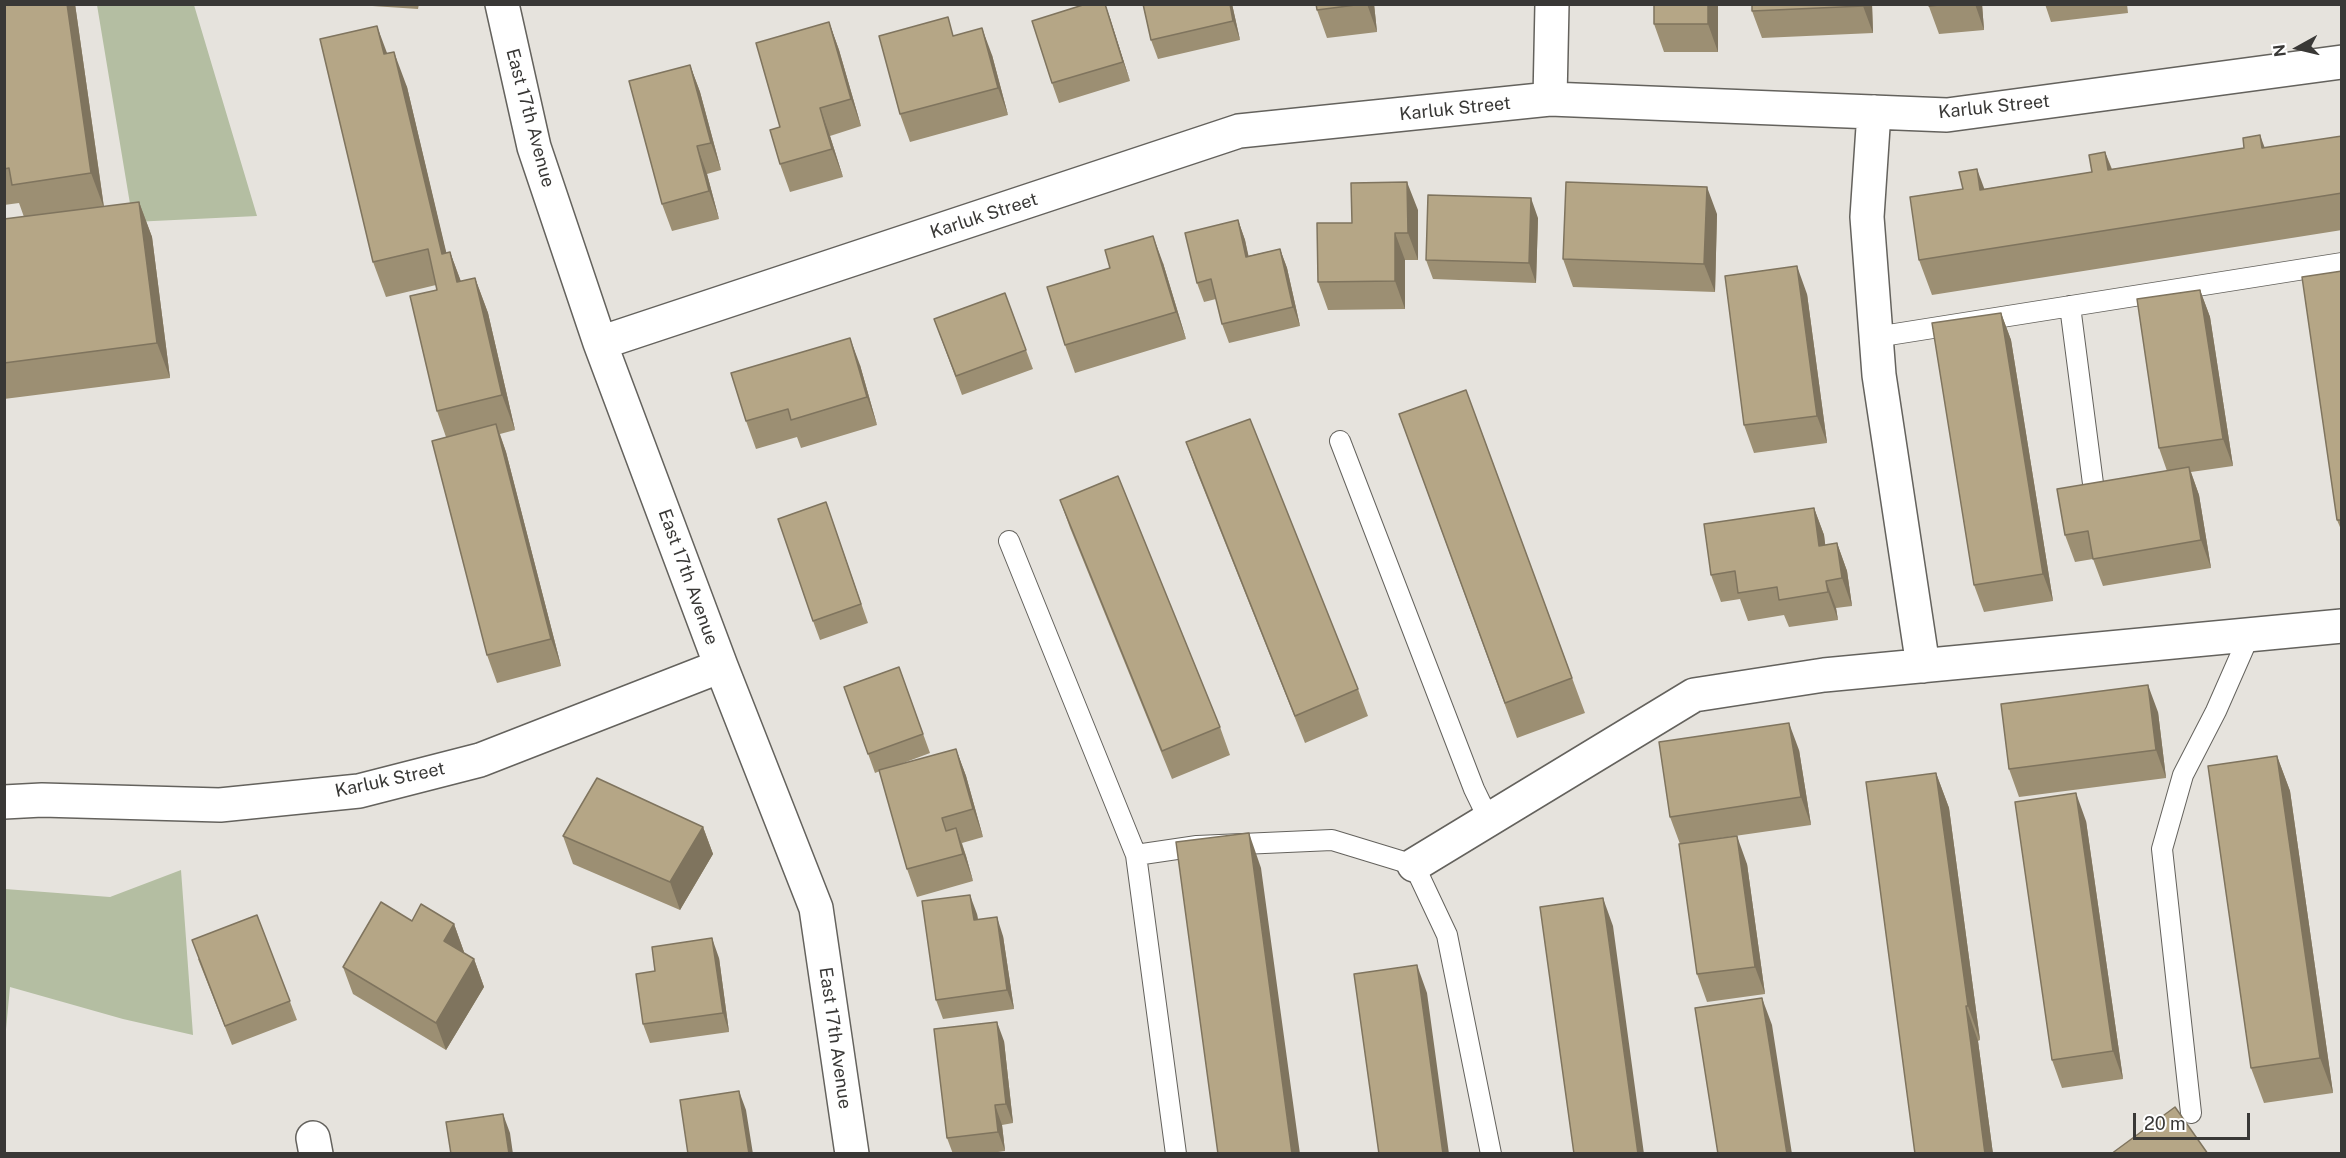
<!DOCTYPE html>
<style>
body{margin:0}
#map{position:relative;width:2346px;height:1158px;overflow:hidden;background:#e6e3dd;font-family:"Public Sans",sans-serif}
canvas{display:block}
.frame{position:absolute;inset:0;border:6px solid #393836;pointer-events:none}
.north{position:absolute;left:2268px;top:18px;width:60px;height:60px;-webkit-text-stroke:4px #fff;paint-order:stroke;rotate:262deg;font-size:16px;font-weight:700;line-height:24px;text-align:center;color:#393836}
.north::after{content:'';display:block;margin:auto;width:21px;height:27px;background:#393836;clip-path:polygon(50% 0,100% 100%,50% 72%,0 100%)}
.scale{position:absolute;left:2133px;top:1113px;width:117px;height:27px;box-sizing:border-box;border:3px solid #393836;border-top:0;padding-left:8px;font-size:18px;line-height:21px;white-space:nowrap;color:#393836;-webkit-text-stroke:4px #fff;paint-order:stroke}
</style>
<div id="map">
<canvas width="2346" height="1158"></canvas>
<div class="frame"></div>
<div class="north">N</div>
<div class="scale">20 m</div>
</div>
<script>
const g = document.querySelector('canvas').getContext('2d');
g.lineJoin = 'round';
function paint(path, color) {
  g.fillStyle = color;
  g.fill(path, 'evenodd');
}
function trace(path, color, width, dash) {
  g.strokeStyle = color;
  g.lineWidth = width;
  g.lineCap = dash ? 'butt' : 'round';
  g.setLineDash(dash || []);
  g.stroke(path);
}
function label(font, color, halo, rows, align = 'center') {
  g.font = font + ' "Public Sans",sans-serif';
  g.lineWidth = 5;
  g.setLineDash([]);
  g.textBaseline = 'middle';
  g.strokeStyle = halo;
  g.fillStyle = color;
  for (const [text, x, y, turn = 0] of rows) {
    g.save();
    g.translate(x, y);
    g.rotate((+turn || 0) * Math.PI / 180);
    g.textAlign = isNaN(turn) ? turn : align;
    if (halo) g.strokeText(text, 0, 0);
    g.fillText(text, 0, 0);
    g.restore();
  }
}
paint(new Path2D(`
 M 97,5 L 194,5 L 257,216 L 133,222 Z
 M 181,870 L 193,1035 L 123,1019 L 10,987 L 5,1040 L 5,889 L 110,897 Z`), '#b4bea2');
const service = new Path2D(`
 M 2070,306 L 2095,499
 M 1876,337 L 2342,263
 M 1340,441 L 1474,789 L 1489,820
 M 1009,541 L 1136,855 L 1197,846 L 1332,840 L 1414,865 L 1447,935 L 1491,1154
 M 1136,855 L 1176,1154
 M 2191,1113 L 2162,849 L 2183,775 L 2216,711 L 2249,636`);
const minor = new Path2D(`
 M 502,4 L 534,147 L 600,343 L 721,666 L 816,908 L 852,1154
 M 1550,99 L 1552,4
 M 1874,112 L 1867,217 L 1879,375 L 1923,666
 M 600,343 L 1239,131 L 1550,99 L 1947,115 L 2342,62
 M 4,802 L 42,800 L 220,805 L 359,791 L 480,760 L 721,666
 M 1414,865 L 1694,695 L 1824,675 L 2342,626
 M 313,1138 L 316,1154`);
trace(service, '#64625d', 22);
trace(minor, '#64625d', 36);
trace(service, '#fff', 20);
trace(minor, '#fff', 33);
paint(new Path2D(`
 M 4,4 L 75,4 L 104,207 L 139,202 L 152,237 L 170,378 L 4,399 L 4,219 L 24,217 L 19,203 L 4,205 Z
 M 342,4 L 419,4 L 418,9 Z
 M 1105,4 L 1130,81 L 1059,103 L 1052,83 Z
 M 1143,4 L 1232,4 L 1240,40 L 1158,59 L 1151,40 Z
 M 1316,4 L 1374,4 L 1377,32 L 1327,38 L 1317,10 Z
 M 1654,4 L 1718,4 L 1718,52 L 1664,52 L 1654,24 Z
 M 1752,4 L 1872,4 L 1873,33 L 1762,38 L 1752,11 Z
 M 1928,4 L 1982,4 L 1984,30 L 1939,34 Z
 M 2045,4 L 2127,4 L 2128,13 L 2051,22 Z
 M 829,22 L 839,50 L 861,126 L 830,136 L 843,177 L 790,192 L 780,164 L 780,127 Z
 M 955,35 L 992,55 L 1008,115 L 910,142 L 900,114 Z
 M 388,54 L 407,87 L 446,253 L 450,252 L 461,282 L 475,278 L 488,313 L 515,430 L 500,434 L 506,452 L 561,666 L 497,683 L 487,655 L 446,437 L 437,411 L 437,290 L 436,285 L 386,297 L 373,262 Z
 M 690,65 L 700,92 L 721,170 L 707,174 L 719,219 L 672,231 L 662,204 Z
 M 2342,136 L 2342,230 L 1932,295 L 1919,260 L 1963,189 L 1984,189 L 2092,172 L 2105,152 L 2112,169 L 2265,148 Z
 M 1418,210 L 1418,260 L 1405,260 L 1405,309 L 1328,310 L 1318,282 L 1352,223 Z
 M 1717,214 L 1715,292 L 1573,287 L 1563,259 Z
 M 1538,218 L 1536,283 L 1433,279 L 1426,260 Z
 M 1238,220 L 1245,240 L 1248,256 L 1280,249 L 1287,268 L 1300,326 L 1229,343 L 1222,324 L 1216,299 L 1204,302 L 1197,283 Z
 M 1163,263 L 1186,339 L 1075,373 L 1065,345 Z
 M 2342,271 L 2342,532 L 2337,520 Z
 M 2200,290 L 2210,317 L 2233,466 L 2191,472 L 2199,495 L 2211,568 L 2103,586 L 2093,559 L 2075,562 L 2065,535 L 2167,471 L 2159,448 Z
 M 1005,293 L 1033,369 L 962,395 L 934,319 Z
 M 1807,294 L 1827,443 L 1754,453 L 1744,425 Z
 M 2001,313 L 2011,340 L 2053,601 L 1984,612 L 1974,585 Z
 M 860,365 L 877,425 L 801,448 L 797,437 L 756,449 L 746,421 Z
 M 1466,390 L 1585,713 L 1517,738 L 1399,414 Z
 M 1186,442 L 1358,689 L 1368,716 L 1305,743 L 1196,470 Z
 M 1060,500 L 1220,727 L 1230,755 L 1172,779 L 1070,528 Z
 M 826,502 L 868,623 L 820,640 L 813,621 Z
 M 1814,508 L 1824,535 L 1825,545 L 1837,543 L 1847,571 L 1852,606 L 1836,608 L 1838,620 L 1789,627 L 1784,615 L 1748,621 L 1740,599 L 1721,602 L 1711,575 Z
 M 899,667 L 930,753 L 898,765 L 956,749 L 966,776 L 983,837 L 962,843 L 966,856 L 973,881 L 917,897 L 907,869 L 880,771 L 875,773 L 844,687 Z
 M 2158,712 L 2166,778 L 2019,797 L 2009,769 Z
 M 1799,750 L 1811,825 L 1700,841 L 1747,864 L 1765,994 L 1707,1002 L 1697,974 L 1680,844 L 1670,817 Z
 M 2277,756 L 2290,791 L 2333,1093 L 2264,1103 L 2251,1068 Z
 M 1936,773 L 1949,808 L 1980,1040 L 1978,1041 L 1993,1154 L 1915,1154 Z
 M 2086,821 L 2123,1079 L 2062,1088 L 2052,1060 Z
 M 703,827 L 713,854 L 680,910 L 573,864 L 563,836 Z
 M 977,914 L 978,920 L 1003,936 L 1014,1009 L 943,1019 L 936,1000 Z
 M 257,915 L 297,1020 L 232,1045 L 198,959 Z
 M 412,921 L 454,924 L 464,952 L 463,953 L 474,959 L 484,987 L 446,1050 L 353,994 L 343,967 Z
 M 719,958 L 729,1032 L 650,1043 L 643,1024 L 655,971 Z
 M 1004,1041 L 1013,1123 L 1002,1125 L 1005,1151 L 984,1154 L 953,1154 L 947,1138 Z`), '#9c8f73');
paint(new Path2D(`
 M 67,4 L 75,4 L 104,208 L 91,173 Z
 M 1105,4 L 1110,18 L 1130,81 L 1123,62 Z
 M 1230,4 L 1232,4 L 1240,40 L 1233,21 Z
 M 1367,4 L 1374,4 L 1377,32 Z
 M 1708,4 L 1718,4 L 1718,52 L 1708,24 Z
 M 1863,4 L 1872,4 L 1873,33 L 1863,6 Z
 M 1975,4 L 1982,4 L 1984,30 Z
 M 829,22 L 839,50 L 861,126 L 851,99 Z
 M 377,26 L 390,61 L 384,54 Z
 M 982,28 L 992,55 L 1008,115 L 998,88 Z
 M 394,52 L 407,87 L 455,289 L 442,254 Z
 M 690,65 L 700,92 L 721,170 L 711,143 Z
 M 820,108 L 830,136 L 843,177 L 832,149 Z
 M 2260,135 L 2273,170 L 2262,148 Z
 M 697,146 L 707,174 L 719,219 L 709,191 Z
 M 2105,152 L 2118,187 L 2108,170 Z
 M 1977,169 L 1990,204 L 1980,190 Z
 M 1407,182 L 1418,210 L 1418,260 L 1408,233 Z
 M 1707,187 L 1717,214 L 1715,292 L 1704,264 Z
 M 1531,198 L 1538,218 L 1536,283 L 1529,263 Z
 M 139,202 L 152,237 L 170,378 L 157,343 Z
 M 1238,220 L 1245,240 L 1253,276 L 1246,257 Z
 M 1395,233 L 1405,260 L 1405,309 L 1395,281 Z
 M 1153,236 L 1163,263 L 1186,339 L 1176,312 Z
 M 1280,249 L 1287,268 L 1300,326 L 1293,307 Z
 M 450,252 L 463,287 L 457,282 Z
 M 1797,266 L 1807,294 L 1827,443 L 1817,416 Z
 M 475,278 L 488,313 L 515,430 L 502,395 Z
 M 2200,290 L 2210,317 L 2233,466 L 2223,439 Z
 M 2001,313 L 2011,340 L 2053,601 L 2043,574 Z
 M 850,338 L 860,365 L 877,425 L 867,397 Z
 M 496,424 L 506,452 L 561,666 L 551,639 Z
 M 2189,467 L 2199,495 L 2211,568 L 2201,540 Z
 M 1814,508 L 1824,535 L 1829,574 L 1819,546 Z
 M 1837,543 L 1847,571 L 1852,606 L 1842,578 Z
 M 1826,581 L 1836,608 L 1838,620 L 1828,592 Z
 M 2148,685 L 2158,712 L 2166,778 L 2156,750 Z
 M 1789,723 L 1799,750 L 1811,825 L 1801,797 Z
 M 956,749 L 966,776 L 983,837 L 973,809 Z
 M 2277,756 L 2290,791 L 2333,1093 L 2320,1058 Z
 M 1936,773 L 1949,808 L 1980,1040 L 1968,1006 Z
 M 2076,793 L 2086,821 L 2123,1079 L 2113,1051 Z
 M 703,827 L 713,854 L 680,910 L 670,882 Z
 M 956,828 L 966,856 L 973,881 L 963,854 Z
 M 1249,833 L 1261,868 L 1300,1154 L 1292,1154 Z
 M 1737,836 L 1747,864 L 1765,994 L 1755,967 Z
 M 970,895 L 977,914 L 981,940 L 974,920 Z
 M 1603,898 L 1613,926 L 1644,1154 L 1638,1154 Z
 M 997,917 L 1003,936 L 1014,1009 L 1007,990 Z
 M 454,924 L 464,952 L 454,969 L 444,941 Z
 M 712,938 L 719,958 L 729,1032 L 723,1013 Z
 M 474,959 L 484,987 L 446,1050 L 436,1023 Z
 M 1417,965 L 1427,993 L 1449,1154 L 1443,1154 Z
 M 1762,998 L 1772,1025 L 1792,1154 L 1787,1154 Z
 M 1966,1006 L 1978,1041 L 1993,1154 L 1985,1154 Z
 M 997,1022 L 1004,1041 L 1013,1123 L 1006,1104 Z
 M 739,1091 L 746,1110 L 753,1154 L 749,1154 Z
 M 995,1105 L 1002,1125 L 1005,1151 L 998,1132 Z
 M 503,1114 L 510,1133 L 513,1154 L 509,1154 Z`), '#7f745e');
const building = new Path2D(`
 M 4,4 L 67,4 L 91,173 L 12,185 L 9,168 L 4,169 Z
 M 1086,4 L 1105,4 L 1123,62 L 1052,83 L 1032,21 Z
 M 1143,4 L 1230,4 L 1233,21 L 1151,40 Z
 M 1316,4 L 1363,4 L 1317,10 Z
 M 1654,4 L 1708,4 L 1708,24 L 1654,24 Z
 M 1752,4 L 1863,4 L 1863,6 L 1752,11 Z
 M 1928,4 L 1950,4 L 1929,6 Z
 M 948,17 L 953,36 L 982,28 L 998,88 L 900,114 L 879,36 Z
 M 829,22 L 851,99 L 820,108 L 832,149 L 780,164 L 770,130 L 780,127 L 756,43 Z
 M 377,26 L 384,54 L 394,52 L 442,254 L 450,252 L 457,282 L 475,278 L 502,395 L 437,411 L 410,296 L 437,290 L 428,249 L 373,262 L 320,39 Z
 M 690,65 L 711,143 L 697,146 L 709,191 L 662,204 L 629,81 Z
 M 2260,135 L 2262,148 L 2342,136 L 2342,193 L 1919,260 L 1910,197 L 1963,189 L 1959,172 L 1977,169 L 1980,190 L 2092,172 L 2089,155 L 2105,152 L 2108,170 L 2244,148 L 2243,138 Z
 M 1407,182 L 1408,233 L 1395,233 L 1395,281 L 1318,282 L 1317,223 L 1352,223 L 1351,183 Z
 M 1566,182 L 1707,187 L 1704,264 L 1563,259 Z
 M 1428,195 L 1531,198 L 1529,263 L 1426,260 Z
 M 139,202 L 157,343 L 4,363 L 4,219 Z
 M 1238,220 L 1246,257 L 1280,249 L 1293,307 L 1222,324 L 1211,279 L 1197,283 L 1185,233 Z
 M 1153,236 L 1176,312 L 1065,345 L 1047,287 L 1110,268 L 1105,250 Z
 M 1797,266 L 1817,416 L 1744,425 L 1725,276 Z
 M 2342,271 L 2342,520 L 2337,520 L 2302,277 Z
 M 2200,290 L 2223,439 L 2159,448 L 2137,299 Z
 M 1005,293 L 1026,350 L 956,376 L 934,319 Z
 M 2001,313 L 2043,574 L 1974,585 L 1932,323 Z
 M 850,338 L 867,397 L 791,420 L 788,409 L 746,421 L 731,373 Z
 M 1466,390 L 1572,678 L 1505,703 L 1399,414 Z
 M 1250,419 L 1358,689 L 1295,716 L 1186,442 Z
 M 496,424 L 551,639 L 487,655 L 432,441 Z
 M 2189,467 L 2201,540 L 2093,559 L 2088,531 L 2065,535 L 2057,489 Z
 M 1118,476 L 1220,727 L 1162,751 L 1060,500 Z
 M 826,502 L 861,604 L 813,621 L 778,519 Z
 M 1814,508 L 1819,546 L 1837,543 L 1842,578 L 1826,581 L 1828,592 L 1779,600 L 1777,587 L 1738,593 L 1735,571 L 1711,575 L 1704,524 Z
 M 899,667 L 923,734 L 868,754 L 844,687 Z
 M 2148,685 L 2156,750 L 2009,769 L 2001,704 Z
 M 1789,723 L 1801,797 L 1670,817 L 1659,742 Z
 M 956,749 L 973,809 L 942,818 L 946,831 L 956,828 L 963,854 L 907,869 L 879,770 Z
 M 2277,756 L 2320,1058 L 2251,1068 L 2208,766 Z
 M 1936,773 L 1968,1006 L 1966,1006 L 1985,1154 L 1915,1154 L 1866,782 Z
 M 597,778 L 703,827 L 670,882 L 563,836 Z
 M 2076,793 L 2113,1051 L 2052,1060 L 2015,802 Z
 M 1249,833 L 1292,1154 L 1218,1154 L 1176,842 Z
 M 1737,836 L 1755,967 L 1697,974 L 1679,844 Z
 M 970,895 L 974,920 L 997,917 L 1007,990 L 936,1000 L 922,901 Z
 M 1603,898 L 1638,1154 L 1574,1154 L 1540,907 Z
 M 381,902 L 412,921 L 421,904 L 454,924 L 444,941 L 474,959 L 436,1023 L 343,967 Z
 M 257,915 L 290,1001 L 225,1026 L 192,940 Z
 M 712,938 L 723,1013 L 643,1024 L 636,974 L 655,971 L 652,947 Z
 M 1417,965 L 1443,1154 L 1379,1154 L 1354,974 Z
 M 1762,998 L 1787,1154 L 1718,1154 L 1695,1008 Z
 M 997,1022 L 1006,1104 L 995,1105 L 998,1132 L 947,1138 L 934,1029 Z
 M 739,1091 L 749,1154 L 688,1154 L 680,1100 Z
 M 2175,1107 L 2208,1154 L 2111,1154 Z
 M 503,1114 L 509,1154 L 451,1154 L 446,1122 Z`);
paint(building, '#b5a686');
trace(building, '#7f745e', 1.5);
label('18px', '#393836', '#fff', [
 ["Karluk Street",1994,107,-6],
 ["Karluk Street",1455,109,-6],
 ["East 17th Avenue",530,118,75],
 ["Karluk Street",984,216,-18],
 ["East 17th Avenue",688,577,70],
 ["Karluk Street",390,780,-12],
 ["East 17th Avenue",835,1038,82]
]);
</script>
